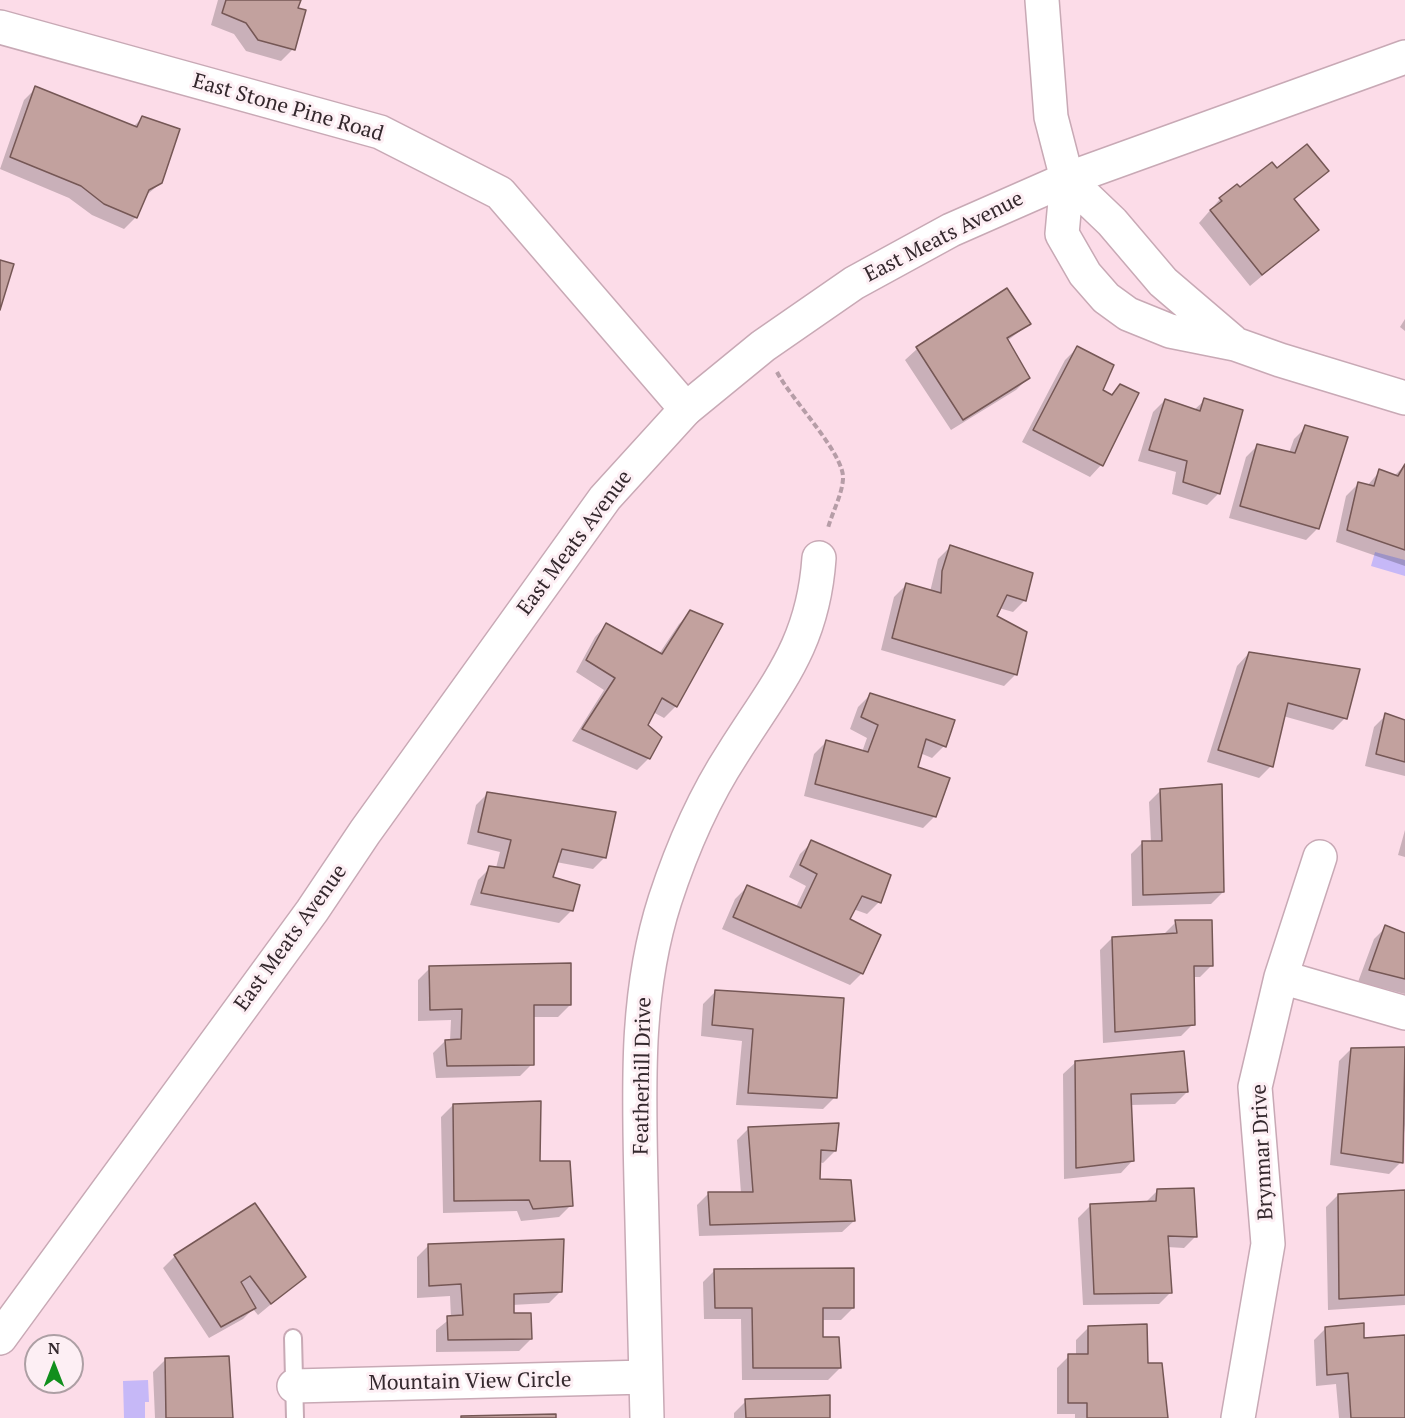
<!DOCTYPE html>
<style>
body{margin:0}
#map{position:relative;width:1405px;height:1418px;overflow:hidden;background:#fcdce8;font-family:"PT Serif",serif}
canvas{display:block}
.north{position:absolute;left:24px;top:1334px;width:60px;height:60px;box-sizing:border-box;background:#fdeff4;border:2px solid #ad9fa4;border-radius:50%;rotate:0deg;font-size:16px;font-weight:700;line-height:24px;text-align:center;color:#34282d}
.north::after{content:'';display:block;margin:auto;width:21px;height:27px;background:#118f1d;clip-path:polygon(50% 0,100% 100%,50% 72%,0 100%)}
</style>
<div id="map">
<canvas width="1405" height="1418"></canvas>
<div class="north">N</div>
</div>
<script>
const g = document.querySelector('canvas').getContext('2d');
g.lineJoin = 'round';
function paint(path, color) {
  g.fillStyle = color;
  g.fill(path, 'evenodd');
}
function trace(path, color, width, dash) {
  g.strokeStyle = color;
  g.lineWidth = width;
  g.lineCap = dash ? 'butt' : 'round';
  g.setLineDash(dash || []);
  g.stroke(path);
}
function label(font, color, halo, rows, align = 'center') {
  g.font = font + ' "PT Serif",serif';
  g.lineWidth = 6;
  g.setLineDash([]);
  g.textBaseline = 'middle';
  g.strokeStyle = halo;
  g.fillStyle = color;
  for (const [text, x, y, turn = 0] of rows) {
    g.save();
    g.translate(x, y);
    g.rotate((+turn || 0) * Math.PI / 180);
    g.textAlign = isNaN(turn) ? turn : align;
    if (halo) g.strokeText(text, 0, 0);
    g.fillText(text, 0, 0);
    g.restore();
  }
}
paint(new Path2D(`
 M 1375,552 L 1405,560 L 1405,576 L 1371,566 Z
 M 148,1380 L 149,1402 L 145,1402 L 145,1418 L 124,1418 L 123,1381 Z`), '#c6b8f7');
paint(new Path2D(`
 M 218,0 L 299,0 L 293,49 L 281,61 L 246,51 L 234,34 L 211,25 Z
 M 36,88 L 133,127 L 142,118 L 161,183 L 144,197 L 136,217 L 124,229 L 92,215 L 69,198 L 0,169 L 24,100 Z
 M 1277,170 L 1327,171 L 1293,200 L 1317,230 L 1250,286 L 1199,223 L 1220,199 Z
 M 1006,290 L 1029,324 L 1007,341 L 1028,378 L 1016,390 L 951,430 L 905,360 L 917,349 Z
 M 1405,319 L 1405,331 L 1400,327 Z
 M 1077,348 L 1101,390 L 1110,396 L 1120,386 L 1101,465 L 1090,477 L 1022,442 L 1065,360 Z
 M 1165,400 L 1194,410 L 1205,400 L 1219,493 L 1207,505 L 1172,494 L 1176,472 L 1138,461 L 1153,412 Z
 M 1306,427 L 1318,528 L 1306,540 L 1229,518 L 1246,457 L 1258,445 L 1289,453 L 1294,439 Z
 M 1405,465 L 1405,566 L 1336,542 L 1346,496 L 1358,484 L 1367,486 L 1380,471 L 1394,476 Z
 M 950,547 L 1025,600 L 1013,612 L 999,608 L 995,617 L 1016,674 L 1004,686 L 881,650 L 894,597 L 906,585 L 930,592 L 938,559 Z
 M 691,612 L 676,706 L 664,718 L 653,712 L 646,726 L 649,758 L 637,770 L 572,741 L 604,690 L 576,672 L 595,637 L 606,625 L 659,654 L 679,624 Z
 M 1249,653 L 1345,718 L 1333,730 L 1283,716 L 1271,766 L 1259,778 L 1207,762 L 1237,666 Z
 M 870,695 L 944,746 L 932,758 L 920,753 L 916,768 L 935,816 L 923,828 L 804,796 L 814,754 L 826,742 L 862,752 L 867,738 L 850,729 L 858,707 Z
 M 1386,715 L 1405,721 L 1405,776 L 1365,766 L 1374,727 Z
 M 1161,790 L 1223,892 L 1211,904 L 1132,906 L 1131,854 L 1143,842 L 1151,842 L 1149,802 Z
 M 488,793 L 605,857 L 593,869 L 556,862 L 551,878 L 571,911 L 559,923 L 470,905 L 478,880 L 490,868 L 496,868 L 500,852 L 467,844 L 476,805 Z
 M 1405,830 L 1405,857 L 1398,855 Z
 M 812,842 L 879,902 L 867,914 L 853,909 L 848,920 L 862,973 L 850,985 L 722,929 L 735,899 L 747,887 L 796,907 L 806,886 L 789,877 L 800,854 Z
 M 1176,922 L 1212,965 L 1200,977 L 1193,977 L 1193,1024 L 1181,1036 L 1103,1043 L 1100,950 L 1112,938 L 1164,934 Z
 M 1386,927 L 1405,935 L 1405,994 L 1358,982 L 1374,939 Z
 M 430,968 L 570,1005 L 558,1017 L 532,1017 L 532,1064 L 520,1076 L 436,1078 L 433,1053 L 445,1041 L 450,1041 L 451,1020 L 418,1021 L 418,980 Z
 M 715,992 L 835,1097 L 823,1109 L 736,1105 L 742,1041 L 701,1036 L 703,1004 Z
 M 1405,1048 L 1405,1124 L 1401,1162 L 1389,1174 L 1330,1165 L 1339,1061 L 1351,1049 Z
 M 1076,1062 L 1187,1092 L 1175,1104 L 1130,1105 L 1133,1160 L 1121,1173 L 1064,1179 L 1063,1074 Z
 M 453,1105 L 538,1162 L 571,1205 L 559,1217 L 521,1221 L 517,1211 L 443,1213 L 441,1117 Z
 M 749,1128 L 835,1151 L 823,1163 L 819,1162 L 818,1181 L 854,1221 L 842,1232 L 699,1236 L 697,1205 L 709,1193 L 741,1193 L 737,1140 Z
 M 1157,1191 L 1196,1236 L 1184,1248 L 1167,1247 L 1171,1292 L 1159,1304 L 1083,1305 L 1078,1218 L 1090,1206 L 1145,1203 Z
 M 1405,1192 L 1405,1305 L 1328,1310 L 1326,1207 L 1338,1195 Z
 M 254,1205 L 304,1277 L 258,1315 L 253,1309 L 243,1319 L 209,1338 L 163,1268 L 175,1256 Z
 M 429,1245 L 561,1291 L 549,1303 L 512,1305 L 512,1314 L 531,1339 L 519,1351 L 436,1352 L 436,1330 L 451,1318 L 450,1296 L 417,1298 L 417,1257 Z
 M 715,1270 L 853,1308 L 841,1320 L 822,1320 L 822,1338 L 840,1368 L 828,1380 L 742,1380 L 741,1319 L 704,1319 L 703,1282 Z
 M 1088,1328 L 1147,1364 L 1166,1418 L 1075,1418 L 1075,1414 L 1057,1414 L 1057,1368 L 1069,1356 L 1076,1356 L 1076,1340 Z
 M 1326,1328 L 1363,1339 L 1405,1336 L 1405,1418 L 1339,1418 L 1336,1384 L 1316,1386 L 1314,1340 Z
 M 165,1360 L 231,1418 L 155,1418 L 153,1372 Z
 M 746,1401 L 829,1418 L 734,1418 L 734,1413 Z`), '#0003');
const building = new Path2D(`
 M 226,0 L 301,0 L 298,8 L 306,10 L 295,50 L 258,40 L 246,23 L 222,13 Z
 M 35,86 L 137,127 L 142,116 L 180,129 L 162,183 L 149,190 L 137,218 L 104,204 L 81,186 L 10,157 Z
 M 1307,144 L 1329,171 L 1294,199 L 1319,230 L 1262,275 L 1210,210 L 1222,201 L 1219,198 L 1237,184 L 1240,187 L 1272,162 L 1277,168 Z
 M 0,260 L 14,264 L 0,310 Z
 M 1007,288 L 1031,324 L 1007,338 L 1030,378 L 963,420 L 916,347 Z
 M 1077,346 L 1114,365 L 1103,390 L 1112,395 L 1120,384 L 1139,393 L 1103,466 L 1033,430 Z
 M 1204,398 L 1243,410 L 1220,494 L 1183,482 L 1187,461 L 1149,450 L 1165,399 L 1200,411 Z
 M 1305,425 L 1348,437 L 1319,529 L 1240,506 L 1257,444 L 1295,453 Z
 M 1405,464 L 1405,550 L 1347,530 L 1358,482 L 1374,486 L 1379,469 L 1398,476 Z
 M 950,545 L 1033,573 L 1026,601 L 1007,595 L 997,616 L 1027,632 L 1017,675 L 892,638 L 906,583 L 941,593 L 942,571 Z
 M 690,610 L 723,624 L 677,707 L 662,698 L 648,725 L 662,737 L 650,759 L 582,729 L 615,678 L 586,660 L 606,623 L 662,654 Z
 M 1249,652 L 1360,669 L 1347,719 L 1288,703 L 1273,767 L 1218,750 Z
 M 870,693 L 955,720 L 946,747 L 926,739 L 918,767 L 950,778 L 936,817 L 815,784 L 826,740 L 868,752 L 878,725 L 861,717 Z
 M 1385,713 L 1405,720 L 1405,762 L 1376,754 Z
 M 1222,784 L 1224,892 L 1143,895 L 1142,841 L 1162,841 L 1160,789 Z
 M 487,792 L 616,812 L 606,858 L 562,849 L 553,877 L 580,885 L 573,911 L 481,893 L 489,866 L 504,868 L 511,840 L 478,832 Z
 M 811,840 L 891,875 L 881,903 L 862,896 L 850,919 L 881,935 L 863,974 L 733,917 L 747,885 L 801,908 L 817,874 L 800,865 Z
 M 1175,920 L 1212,920 L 1213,966 L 1194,966 L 1195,1025 L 1115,1032 L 1112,937 L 1177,933 Z
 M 1385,925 L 1405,933 L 1405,979 L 1369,970 Z
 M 571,963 L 571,1005 L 534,1005 L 534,1065 L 447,1066 L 445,1040 L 461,1039 L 462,1009 L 430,1010 L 429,966 Z
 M 715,990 L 844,998 L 837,1098 L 748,1093 L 753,1029 L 712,1025 Z
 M 1405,1047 L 1403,1163 L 1341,1153 L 1351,1048 Z
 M 1184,1051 L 1188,1092 L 1131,1094 L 1134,1161 L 1076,1168 L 1075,1061 Z
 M 541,1101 L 540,1161 L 570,1161 L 573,1206 L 533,1209 L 529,1200 L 454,1201 L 453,1104 Z
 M 839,1123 L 836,1151 L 821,1150 L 820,1179 L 851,1180 L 855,1221 L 710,1225 L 708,1192 L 753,1192 L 748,1127 Z
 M 1194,1188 L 1197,1237 L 1168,1236 L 1172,1293 L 1094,1294 L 1090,1204 L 1156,1201 L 1157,1189 Z
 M 1405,1190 L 1405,1295 L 1339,1299 L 1338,1194 Z
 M 255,1203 L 306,1277 L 271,1304 L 250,1276 L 241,1282 L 256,1308 L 221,1327 L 174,1255 Z
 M 564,1239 L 562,1292 L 514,1294 L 514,1313 L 531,1313 L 532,1339 L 448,1340 L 447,1316 L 463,1315 L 461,1284 L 429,1286 L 428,1244 Z
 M 854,1268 L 854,1308 L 823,1308 L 823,1337 L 839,1337 L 841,1368 L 753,1368 L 752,1308 L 715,1308 L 714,1269 Z
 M 1364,1323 L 1364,1338 L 1405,1335 L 1405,1418 L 1351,1418 L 1348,1373 L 1327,1375 L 1325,1327 Z
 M 1147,1324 L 1148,1363 L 1162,1363 L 1168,1418 L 1087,1418 L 1087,1403 L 1068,1403 L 1068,1354 L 1088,1354 L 1088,1326 Z
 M 229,1356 L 233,1418 L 166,1418 L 165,1358 Z
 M 830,1395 L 830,1418 L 746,1418 L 745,1399 Z
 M 556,1414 L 556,1418 L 461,1418 L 461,1416 Z`);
paint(building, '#c2a19e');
trace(building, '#755755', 1.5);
const service = new Path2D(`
 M 293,1338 L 295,1418`);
const minor = new Path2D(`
 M 1042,0 L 1051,117 L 1067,179 L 1062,234 L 1085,274 L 1106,298 L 1128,314 L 1170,331 L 1235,344 L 1280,360 L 1405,398
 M 0,27 L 380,132 L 500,193 L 686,409
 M 1067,179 L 1112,222 L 1163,282 L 1232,341
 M 1281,977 L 1405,1013
 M 294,1386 L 646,1377
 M 647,1418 C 645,1340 643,1261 641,1183 C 639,1087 635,993 665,900 C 682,848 703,799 733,753 C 777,683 813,645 819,558
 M 1238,1418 L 1268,1244 L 1255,1087 L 1281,977 L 1320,857`);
const tertiary = new Path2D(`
 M 0,1338 L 312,911 L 365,832 L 605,498 L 686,409 L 763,346 L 854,283 L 951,230 L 1067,179 L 1405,57`);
trace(service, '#c8a9b5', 20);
trace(minor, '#c8a9b5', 36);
trace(tertiary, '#c8a9b5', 36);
trace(new Path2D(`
 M 777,372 C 790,398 845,454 843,479 C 842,495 832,513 828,528`), '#b69da7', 4, [6, 3]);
trace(service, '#fff', 16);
trace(minor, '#fff', 33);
trace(tertiary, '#fff', 33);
label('21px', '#34282d', '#fdeff4', [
 ["East Stone Pine Road",288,108,16],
 ["East Meats Avenue",944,237,-27],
 ["East Meats Avenue",575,543,-53],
 ["East Meats Avenue",291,938,-54],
 ["Featherhill Drive",643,1076,-89],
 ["Brynmar Drive",1263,1152,-93],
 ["Mountain View Circle",470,1382,-1]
]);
</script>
